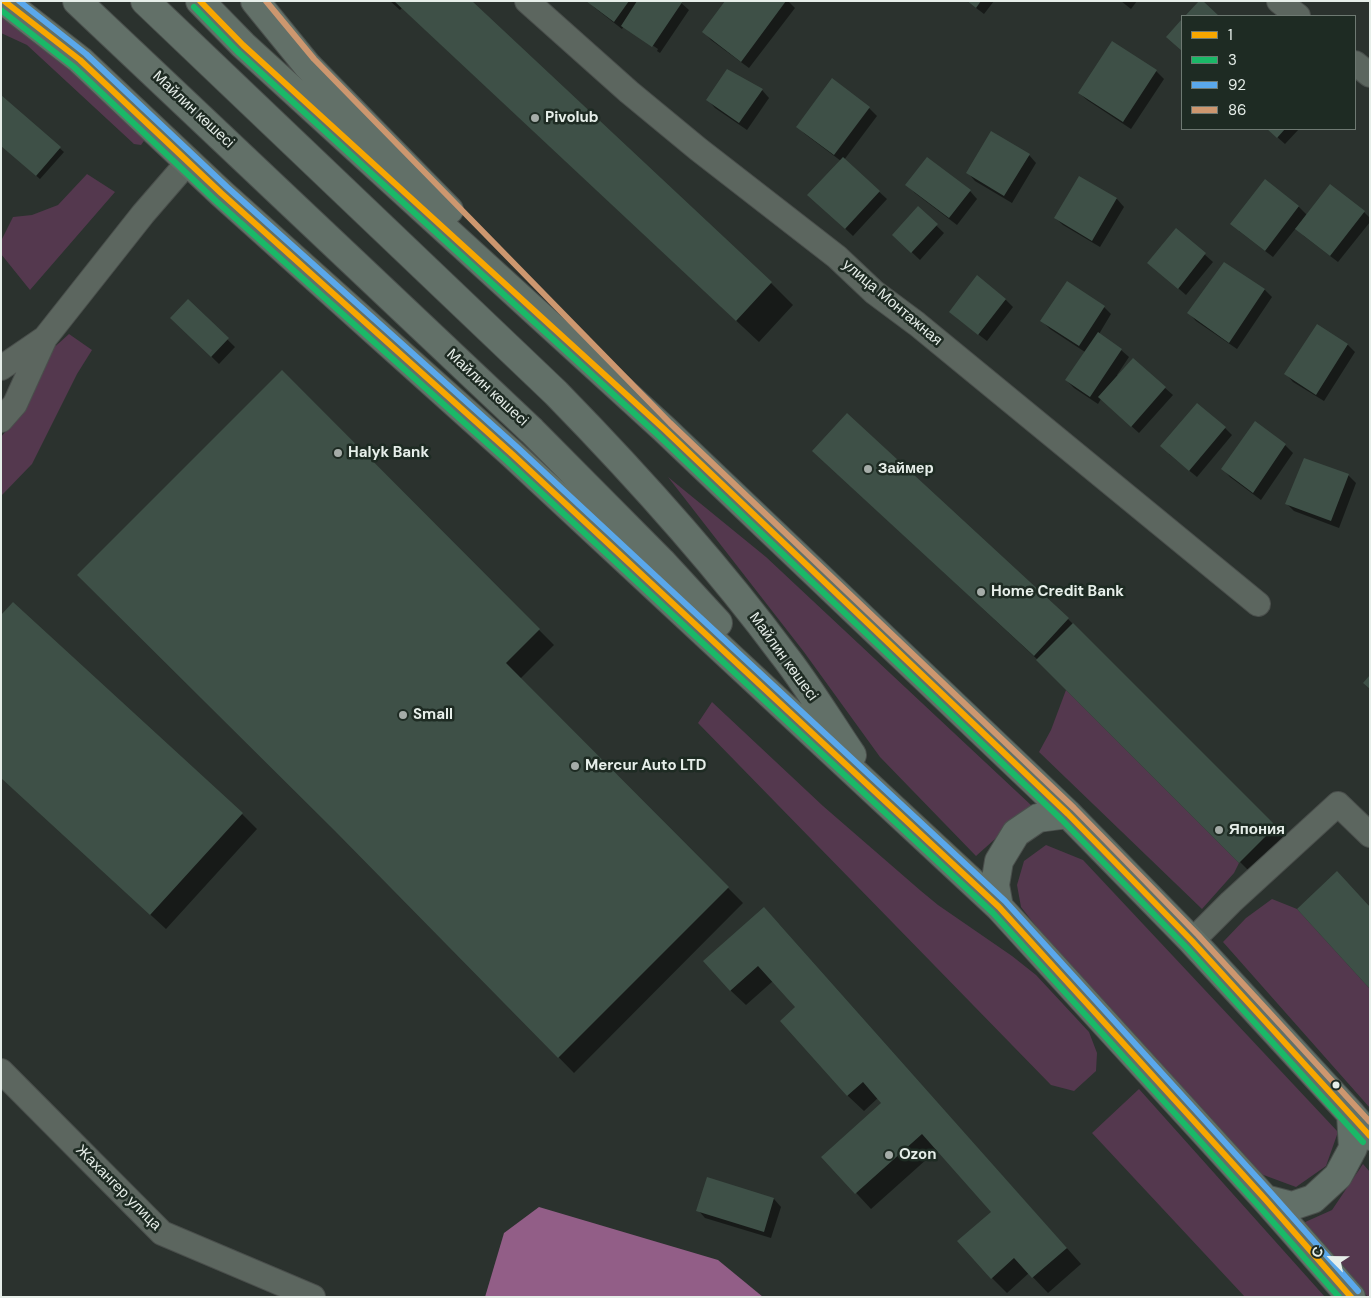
<!DOCTYPE html>
<meta charset="utf-8">
<style>
body{margin:0}
#map{position:relative;width:1371px;height:1298px;overflow:hidden;background:#2b322e;font-family:"DM Sans",sans-serif}
canvas{display:block}
.frame{position:absolute;inset:0;border:2px solid #e6eee9;pointer-events:none}
.legend{position:absolute;left:1181px;top:15px;width:175px;height:115px;box-sizing:border-box;background:#1e2b23;border:1px solid #6e7972;margin:0;padding:6px 9px;list-style:none;font-size:15px;color:#e6eee9}
.legend li{display:flex;align-items:center;gap:10px;height:25px}
.legend b{width:25px;border:1px solid #6e7972}
.north{position:absolute;left:1306px;top:1233px;width:50px;height:50px;-webkit-text-stroke:4px #1e2b23;paint-order:stroke;rotate:293deg;font-size:14px;font-weight:700;line-height:20px;text-align:center;color:#e6eee9}
.north::after{content:'';display:block;margin:auto;width:18px;height:22px;background:#e6eee9;clip-path:polygon(50% 0,100% 100%,50% 72%,0 100%)}
</style>
<div id="map">
<canvas width="1371" height="1298"></canvas>
<div class="frame"></div>
<ul class="legend">
<li><b style="height:6px;background:#f7a600"></b>1</li>
<li><b style="height:6px;background:#1ab867"></b>3</li>
<li><b style="height:6px;background:#5aa8eb"></b>92</li>
<li><b style="height:6px;background:#cd976f"></b>86</li>
</ul>
<div class="north">С</div>
</div>
<script>
const g = document.querySelector('canvas').getContext('2d');
g.lineJoin = 'round';
function paint(path, color) {
  g.fillStyle = color;
  g.fill(path, 'evenodd');
}
function trace(path, color, width, dash) {
  g.strokeStyle = color;
  g.lineWidth = width;
  g.lineCap = dash ? 'butt' : 'round';
  g.setLineDash(dash || []);
  g.stroke(path);
}
function label(font, color, halo, rows, align = 'center') {
  g.font = font + ' "DM Sans",sans-serif';
  g.lineWidth = 5;
  g.setLineDash([]);
  g.textBaseline = 'middle';
  g.strokeStyle = halo;
  g.fillStyle = color;
  for (const [text, x, y, turn = 0] of rows) {
    g.save();
    g.translate(x, y);
    g.rotate((+turn || 0) * Math.PI / 180);
    g.textAlign = isNaN(turn) ? turn : align;
    if (halo) g.strokeText(text, 0, 0);
    g.fillText(text, 0, 0);
    g.restore();
  }
}
paint(new Path2D(`
 M 1,18 L 33,33 L 146,138 L 141,145 L 134,144 L 27,45 L 1,33 Z
 M 87,174 L 115,192 L 30,290 L 1,254 L 1,241 L 13,217 L 32,215 L 58,205 Z
 M 69,334 L 92,350 L 77,374 L 32,464 L 1,496 L 1,437 L 10,426 L 49,352 Z
 M 668,477 L 766,557 L 1032,806 L 976,856 L 880,757 L 804,652 Z
 M 1066,690 L 1239,863 L 1234,873 L 1202,909 L 1039,752 L 1051,730 Z
 M 712,702 L 823,806 L 921,891 L 938,905 L 1012,956 L 1036,975 L 1089,1032 L 1097,1053 L 1096,1071 L 1074,1091 L 1051,1085 L 698,723 Z
 M 1046,845 L 1083,860 L 1338,1132 L 1326,1166 L 1296,1187 L 1250,1170 L 1042,934 L 1021,907 L 1017,885 L 1024,861 Z
 M 1272,899 L 1297,909 L 1370,989 L 1370,1108 L 1223,942 L 1246,918 Z
 M 1139,1089 L 1325,1297 L 1245,1297 L 1092,1133 Z
 M 1363,1164 L 1370,1172 L 1370,1297 L 1368,1297 L 1303,1223 L 1332,1210 Z`), '#54384e');
paint(new Path2D(`
 M 539,1207 L 718,1260 L 763,1297 L 485,1297 L 504,1233 Z`), '#925e87');
paint(new Path2D(`
 M 390,1 L 470,1 L 771,283 L 793,305 L 759,342 L 402,8 L 400,10 Z
 M 588,1 L 679,1 L 689,10 L 660,53 L 657,51 L 658,49 L 630,30 L 630,32 L 624,26 L 622,29 L 595,8 Z
 M 726,1 L 788,1 L 795,8 L 749,68 L 711,40 L 704,32 Z
 M 967,1 L 994,1 L 984,14 Z
 M 1121,1 L 1137,1 L 1131,9 Z
 M 1112,42 L 1156,71 L 1164,79 L 1131,129 L 1087,100 L 1079,93 Z
 M 832,80 L 869,108 L 877,116 L 844,160 L 887,199 L 853,236 L 817,202 L 841,161 L 805,134 L 797,126 Z
 M 762,90 L 769,98 L 747,130 L 715,108 L 708,100 Z
 M 1,97 L 64,152 L 40,179 L 1,145 Z
 M 1268,129 L 1299,129 L 1285,144 Z
 M 1029,155 L 1036,163 L 1012,203 L 975,181 L 968,173 Z
 M 1079,177 L 1117,199 L 1124,207 L 1100,247 L 1063,225 L 1055,218 Z
 M 1265,181 L 1299,207 L 1307,215 L 1364,212 L 1370,218 L 1370,222 L 1338,262 L 1304,236 L 1296,228 L 1273,257 L 1239,231 Z
 M 907,185 L 970,191 L 977,199 L 957,225 L 915,193 Z
 M 918,208 L 944,233 L 920,260 L 901,242 Z
 M 1176,229 L 1213,262 L 1186,295 L 1149,263 Z
 M 1224,263 L 1265,290 L 1272,297 L 1237,349 L 1196,321 L 1189,313 Z
 M 977,277 L 1006,300 L 1013,307 L 987,341 L 958,319 L 950,312 Z
 M 188,301 L 235,347 L 219,364 L 172,318 Z
 M 1104,307 L 1111,314 L 1099,334 L 1121,350 L 1129,357 L 1117,375 L 1165,388 L 1173,395 L 1139,433 L 1101,399 L 1098,404 L 1074,388 L 1066,380 L 1085,352 L 1050,329 L 1042,321 Z
 M 1317,325 L 1348,345 L 1355,352 L 1324,401 L 1293,382 L 1286,374 Z
 M 282,372 L 554,645 L 520,679 L 743,903 L 574,1073 L 341,835 Z
 M 847,414 L 1068,619 L 1287,838 L 1251,873 L 1038,660 L 825,462 Z
 M 1255,423 L 1285,445 L 1293,453 L 1261,500 L 1230,477 L 1223,469 Z
 M 1225,428 L 1232,435 L 1197,477 L 1169,454 Z
 M 1348,475 L 1356,483 L 1339,528 L 1294,511 L 1287,504 Z
 M 1,777 L 242,814 L 257,829 L 166,929 Z
 M 779,924 L 1081,1264 L 1048,1293 L 1029,1273 L 1007,1293 L 992,1278 L 992,1212 L 937,1150 L 871,1209 L 823,1157 L 883,1103 L 878,1098 L 864,1111 L 848,1096 L 782,1021 L 797,1008 L 773,981 L 746,1005 L 730,990 Z
 M 774,1199 L 781,1207 L 771,1238 L 705,1218 L 698,1210 Z`), '#0007');
paint(new Path2D(`
 M 394,1 L 472,1 L 772,282 L 736,321 Z
 M 586,1 L 629,1 L 614,22 Z
 M 637,1 L 683,1 L 652,47 L 621,26 Z
 M 725,1 L 786,1 L 741,62 L 702,32 Z
 M 967,1 L 981,1 L 976,8 Z
 M 1199,1 L 1203,1 L 1219,16 L 1185,16 Z
 M 1182,19 L 1182,51 L 1166,37 Z
 M 1112,41 L 1157,70 L 1123,122 L 1078,93 Z
 M 727,69 L 763,89 L 739,123 L 706,100 Z
 M 832,78 L 870,107 L 834,155 L 796,127 Z
 M 1,95 L 61,147 L 36,176 L 1,146 Z
 M 1267,129 L 1285,129 L 1277,138 Z
 M 991,131 L 1030,154 L 1004,196 L 966,173 Z
 M 843,157 L 880,191 L 845,229 L 807,195 Z
 M 927,157 L 971,190 L 949,218 L 905,185 Z
 M 1079,176 L 1117,198 L 1092,241 L 1054,218 Z
 M 1265,179 L 1299,206 L 1265,251 L 1230,224 Z
 M 1330,184 L 1365,211 L 1330,256 L 1295,229 Z
 M 918,206 L 938,224 L 911,253 L 892,235 Z
 M 1176,228 L 1206,253 L 1178,289 L 1147,263 Z
 M 1224,262 L 1265,289 L 1229,343 L 1187,313 Z
 M 977,275 L 1006,299 L 978,335 L 949,312 Z
 M 1067,281 L 1105,306 L 1079,346 L 1040,321 Z
 M 188,299 L 229,338 L 211,357 L 170,318 Z
 M 1317,324 L 1348,344 L 1316,395 L 1284,374 Z
 M 1098,332 L 1122,349 L 1090,397 L 1065,380 Z
 M 1133,358 L 1166,387 L 1131,427 L 1098,397 Z
 M 282,370 L 540,629 L 506,663 L 729,887 L 558,1058 L 335,831 L 77,575 Z
 M 1197,403 L 1226,427 L 1189,471 L 1160,446 Z
 M 847,413 L 1069,618 L 1034,656 L 812,451 Z
 M 1255,421 L 1286,444 L 1253,493 L 1221,469 Z
 M 1304,458 L 1349,474 L 1331,521 L 1285,504 Z
 M 13,602 L 243,813 L 150,915 L 1,778 L 1,615 Z
 M 1073,623 L 1276,826 L 1239,863 L 1036,660 Z
 M 1370,675 L 1370,689 L 1363,683 Z
 M 1337,871 L 1370,907 L 1370,989 L 1297,909 Z
 M 764,907 L 1067,1248 L 1032,1278 L 1014,1258 L 991,1279 L 957,1241 L 991,1212 L 922,1134 L 855,1194 L 821,1157 L 881,1103 L 863,1082 L 847,1096 L 780,1021 L 795,1007 L 758,966 L 730,991 L 703,961 Z
 M 707,1177 L 774,1198 L 764,1232 L 696,1211 Z`), '#3e5047');
const minor = new Path2D(`
 M 527,1 L 629,92 L 698,149 L 837,257 L 874,292 L 917,324 L 1258,604
 M 1279,1 L 1298,16
 M 1355,63 L 1370,75
 M 1,368 L 45,338
 M 1,420 L 15,404 L 45,338 L 143,214 L 188,162
 M 1192,941 L 1231,902 L 1338,804 L 1370,835
 M 1,1071 L 162,1233 L 313,1297`);
const primary = new Path2D(`
 M 4,1 L 80,60 L 221,193 L 512,454 L 999,907 L 1265,1199 L 1351,1297
 M 77,1 L 532,431 L 661,561 L 718,623
 M 145,1 L 556,393 C 637,476 714,561 783,654 C 808,686 829,721 852,755
 M 200,1 L 243,45 L 664,429 L 1068,814 L 1192,941 L 1351,1114 L 1370,1136
 M 255,1 L 307,65 L 449,210
 M 999,907 L 995,885 L 999,861 L 1016,833 L 1038,818 L 1068,814
 M 1265,1199 L 1292,1206 L 1313,1199 L 1338,1176 L 1353,1148 L 1351,1114`);
trace(minor, '#4a4f4c', 26);
trace(primary, '#4a4f4c', 30);
trace(minor, '#5c665f', 24);
trace(primary, '#627068', 28);
trace(new Path2D(`
 M 4,1 L 80,60 L 221,193 L 512,454 L 999,907 L 1265,1199 L 1351,1297
 M 200,1 L 243,45 L 664,429 L 1068,814 L 1192,941 L 1370,1136`), '#f7a600', 6);
trace(new Path2D(`
 M 194,7 L 237,51 L 658,435 L 1062,820 L 1186,947 L 1363,1142
 M 1,10 L 74,67 L 215,200 L 506,460 L 993,913 L 1258,1205 L 1339,1297`), '#1ab867', 6);
trace(new Path2D(`
 M 19,1 L 86,54 L 227,187 L 518,448 L 1005,901 L 1271,1193 L 1358,1291`), '#5aa8eb', 6);
trace(new Path2D(`
 M 266,1 L 314,59 L 670,423 L 1074,808 L 1198,935 L 1370,1122`), '#cd976f', 6);
for (const [x, y, r, color] of [
 [535,118,5,"#a5aca8"],
 [338,453,5,"#a5aca8"],
 [868,469,5,"#a5aca8"],
 [981,592,5,"#a5aca8"],
 [403,715,5,"#a5aca8"],
 [575,766,5,"#a5aca8"],
 [1219,830,5,"#a5aca8"],
 [1336,1085,4.5,"#e6eee9"],
 [889,1155,5,"#a5aca8"]
]) {
  const dot = new Path2D();
  dot.arc(x, y, r, 0, 2 * Math.PI);
  g.fillStyle = color;
  g.fill(dot);
  trace(dot, '#1e2b23', 2);
}
label('15px', '#e6eee9', '#1e2b23', [
 ["Майлин көшесі",193,110,43],
 ["улица Монтажная",892,303,40],
 ["Майлин көшесі",487,388,43],
 ["Майлин көшесі",783,657,54],
 ["Жахангер улица",118,1188,45]
]);
label('bold 15px', '#e6eee9', '#1e2b23', [
 ["Pivolub",545,118],
 ["Halyk Bank",348,453],
 ["Займер",878,469],
 ["Home Credit Bank",991,592],
 ["Small",413,715],
 ["Mercur Auto LTD",585,766],
 ["Япония",1229,830],
 ["Ozon",899,1155]
], 'left');
</script>
